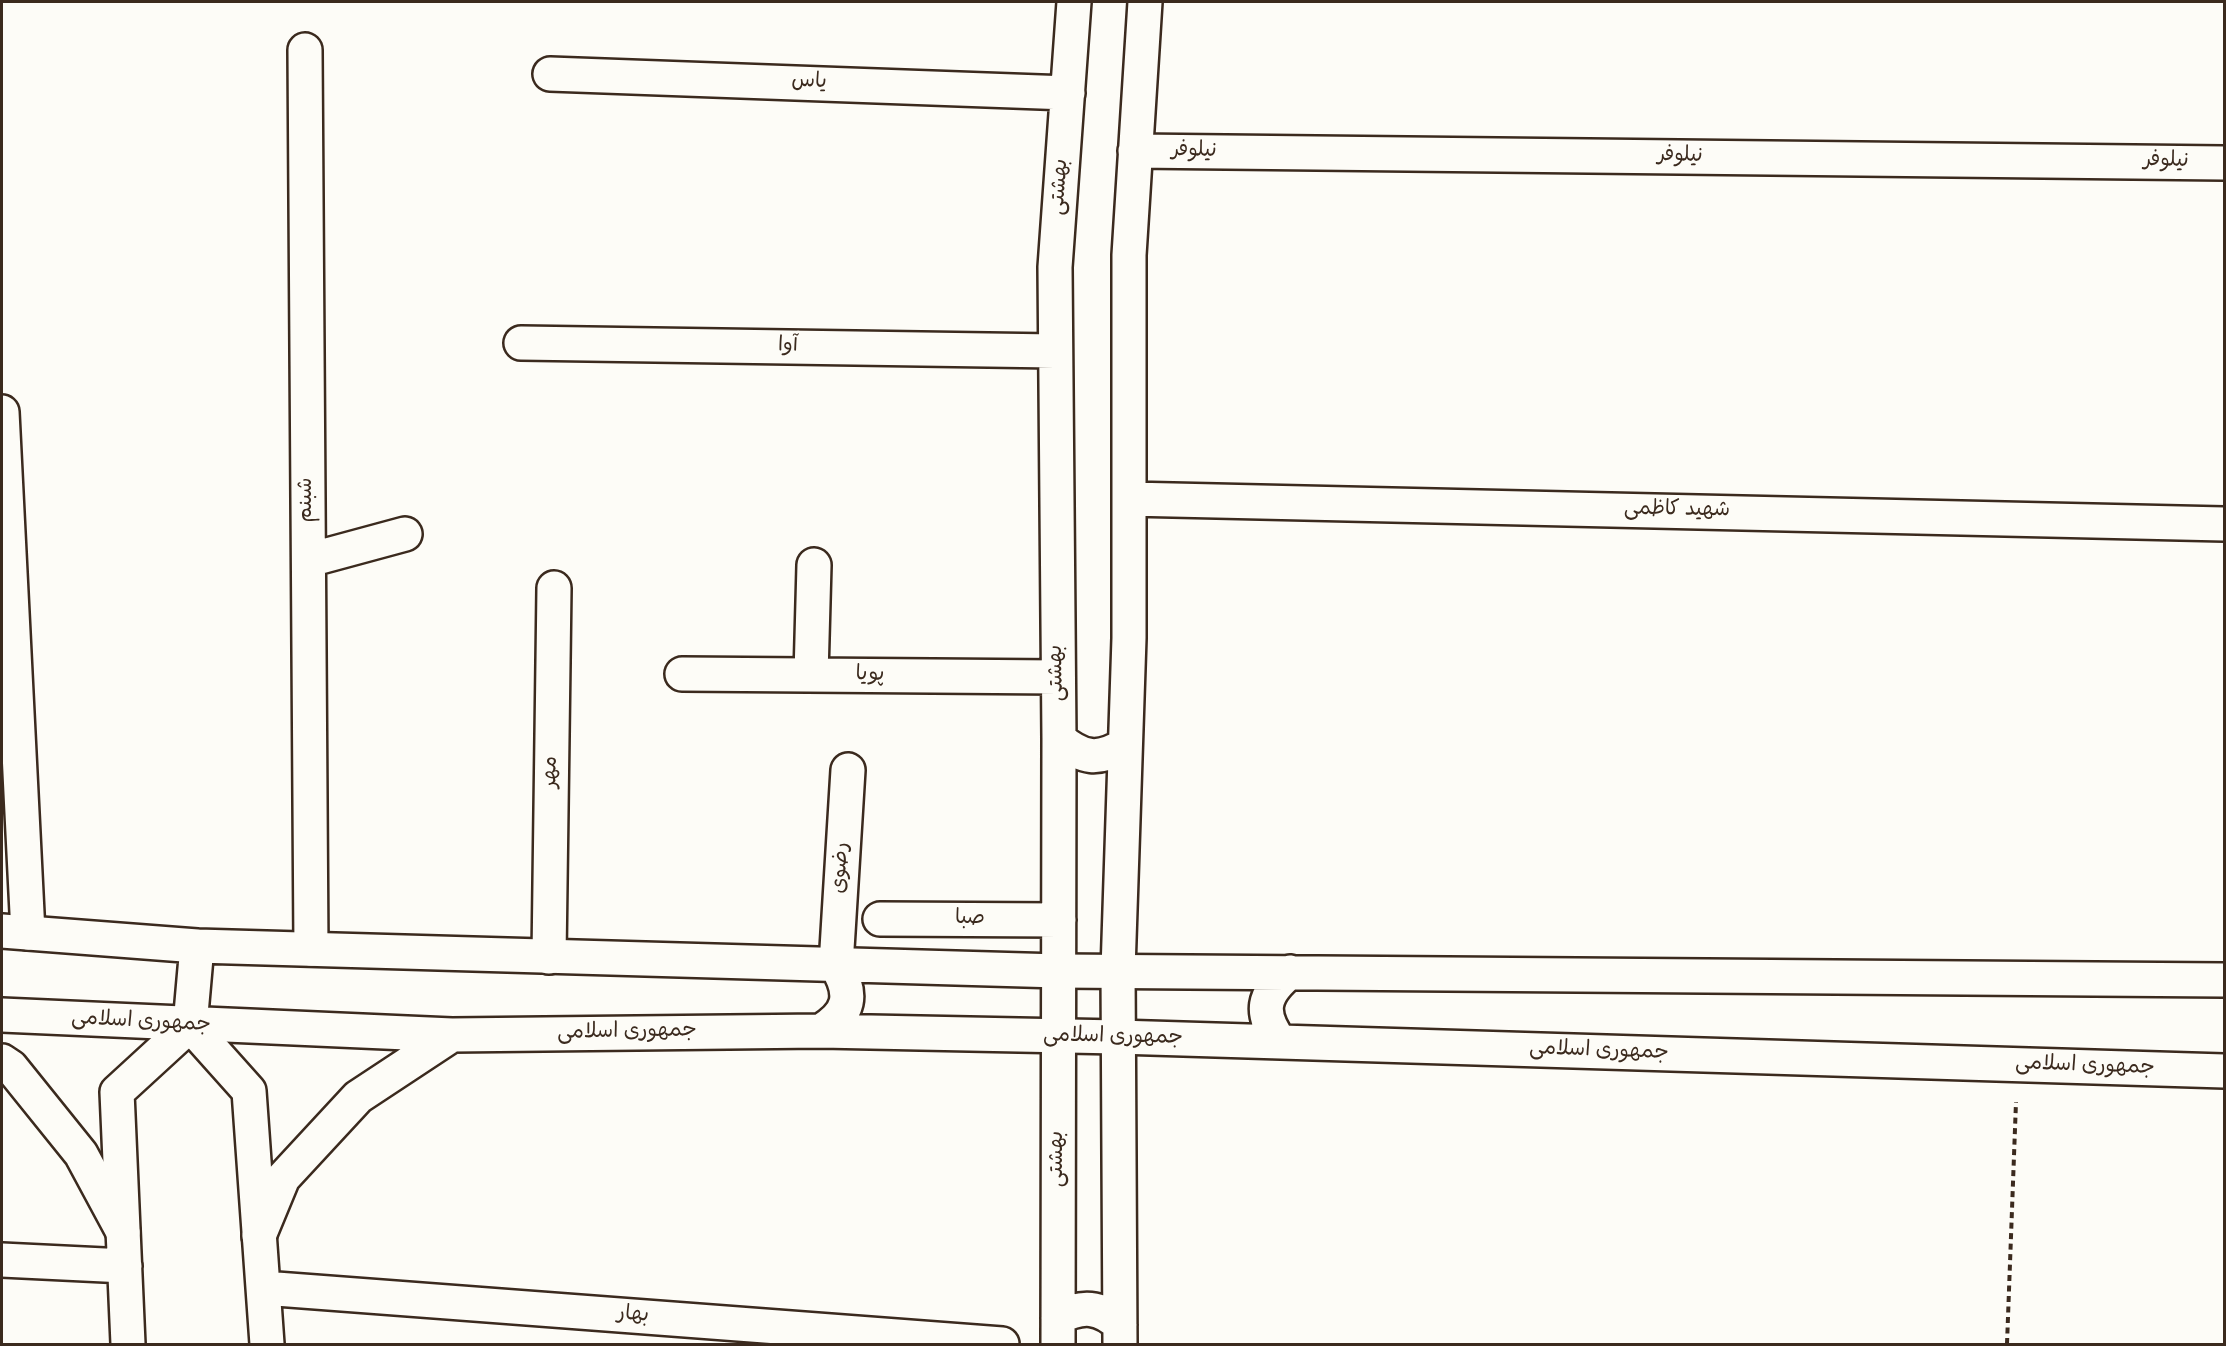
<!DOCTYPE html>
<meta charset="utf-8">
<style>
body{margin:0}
#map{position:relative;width:2226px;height:1346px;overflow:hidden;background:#fdfcf7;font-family:"Indie Flower",sans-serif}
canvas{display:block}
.frame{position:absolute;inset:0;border:3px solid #3b2a1e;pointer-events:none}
</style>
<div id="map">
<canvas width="2226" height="1346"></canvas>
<div class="frame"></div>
</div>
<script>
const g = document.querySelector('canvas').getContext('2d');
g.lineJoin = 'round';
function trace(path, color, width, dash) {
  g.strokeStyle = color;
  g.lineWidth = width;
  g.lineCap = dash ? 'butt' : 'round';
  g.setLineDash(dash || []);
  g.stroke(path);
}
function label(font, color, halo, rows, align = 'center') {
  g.font = font + ' "Indie Flower","Playpen Sans Arabic",sans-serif';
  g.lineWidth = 5;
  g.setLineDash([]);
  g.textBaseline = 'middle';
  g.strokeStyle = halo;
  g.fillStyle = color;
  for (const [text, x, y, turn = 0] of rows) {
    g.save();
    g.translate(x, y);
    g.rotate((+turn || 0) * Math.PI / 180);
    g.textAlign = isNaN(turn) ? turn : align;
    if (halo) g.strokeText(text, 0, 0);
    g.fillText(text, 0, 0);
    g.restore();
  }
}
const minor = new Path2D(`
 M 305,50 L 311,949
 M 550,74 L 1068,93
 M 1135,151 L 2224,163
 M 521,343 L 1055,351
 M 2,412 L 28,933
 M 1129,499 L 2224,524
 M 309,560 L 405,534
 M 682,674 L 1058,677
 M 811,675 L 814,565
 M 1059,739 C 1083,759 1098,761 1125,745
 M 880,919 L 1059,920
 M 549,957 L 554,588
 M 836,965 L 848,770
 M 2,1260 L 125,1266
 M 263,1288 L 1002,1344
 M 1058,1318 C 1082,1305 1100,1306 1120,1325
 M 128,1344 L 117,1092 L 190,1025 L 249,1091 L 267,1344
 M 1058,1344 L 1059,739 L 1055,267 L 1074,2
 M 1120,1344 L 1118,970 L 1129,638 L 1129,255 L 1145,2`);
const major = new Path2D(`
 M 2,931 L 197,946 L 1059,971 L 2224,980
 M 2,1015 L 452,1035 L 821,1031 L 1118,1037 L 2224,1071
 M 190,1025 L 197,946
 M 821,1031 C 850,1013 854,995 836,965
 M 1280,1042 C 1259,1013 1262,995 1290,972
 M 2,1061 L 11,1067 L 81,1154 L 123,1232
 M 259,1236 L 283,1178 L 358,1097 L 452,1035`);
trace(minor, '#3b2a1e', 38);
trace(major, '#3b2a1e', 38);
trace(new Path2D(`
 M 2007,1344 L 2016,1102`), '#3b2a1e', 4, [6, 4.5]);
trace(minor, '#fdfcf7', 33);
trace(major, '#fdfcf7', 33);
label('21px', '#3b2a1e', '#fdfcf7', [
 ["یاس",809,83,2],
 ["نیلوفر",1194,152,1],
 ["نیلوفر",1680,157,1],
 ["نیلوفر",2166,162,1],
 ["بهشتی",1061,187,-86],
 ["آوا",788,347,1],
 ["شبنم",308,500,-90],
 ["شهید کاظمی",1677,511,1],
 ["بهشتی",1058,673,-91],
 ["پویا",870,676,1],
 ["مهر",552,772,-89],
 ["رضوی",842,868,-87],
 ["صبا",970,920],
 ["جمهوری اسلامی",141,1023,3],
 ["جمهوری اسلامی",627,1033,-1],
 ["جمهوری اسلامی",1113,1038,1],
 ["جمهوری اسلامی",1599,1052,2],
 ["جمهوری اسلامی",2085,1067,2],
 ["بهشتی",1059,1159,-90],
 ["بهار",633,1316,4]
]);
</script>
